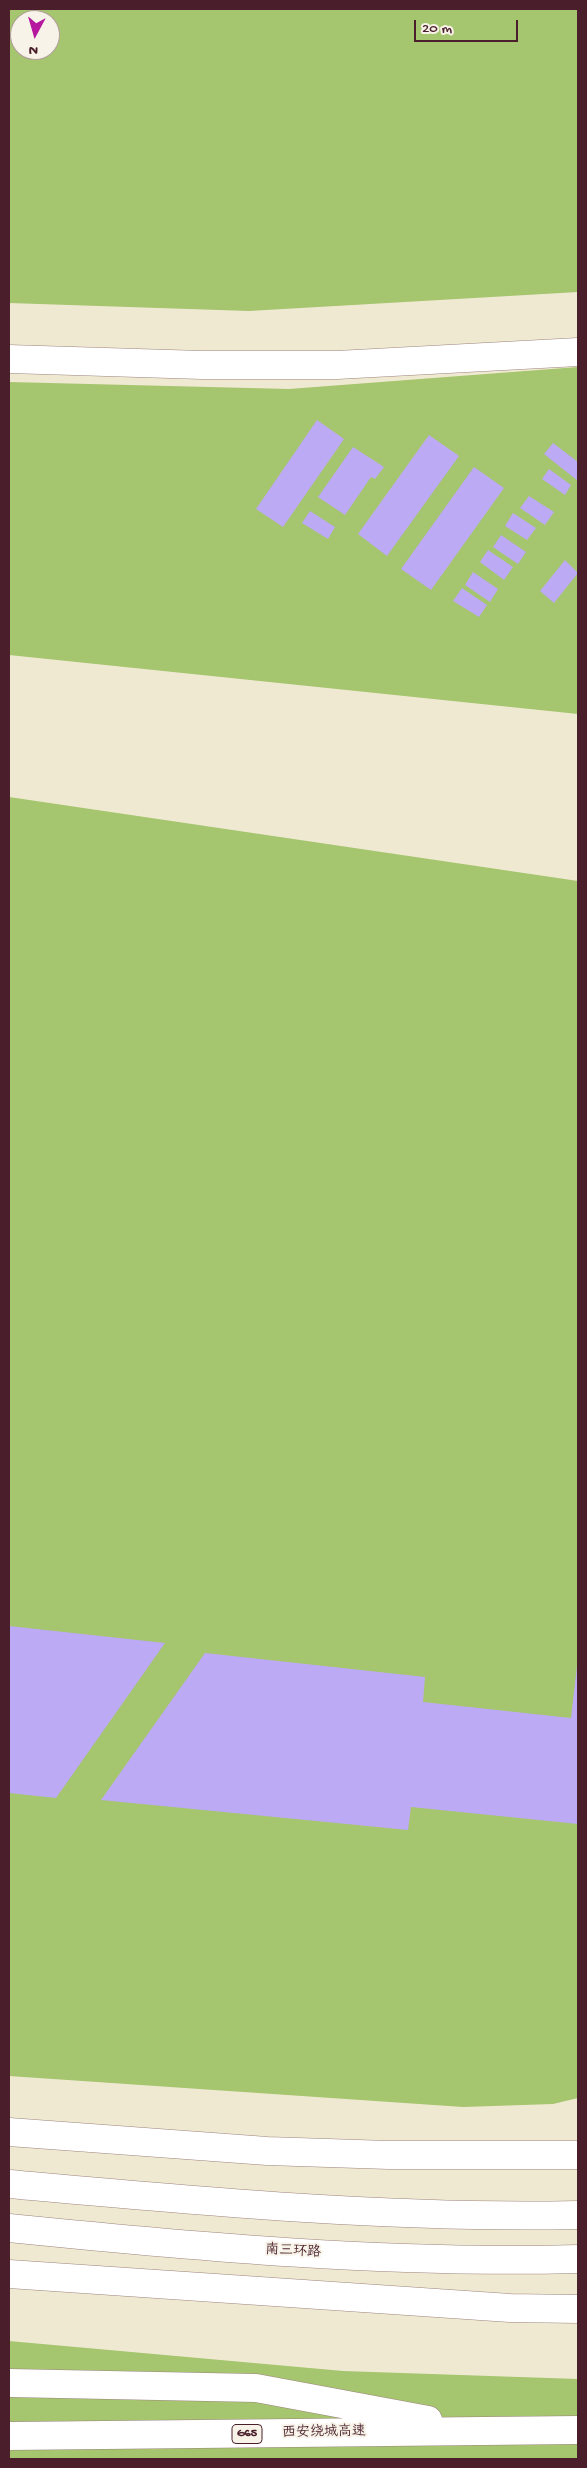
<!DOCTYPE html>
<meta charset="utf-8">
<style>
body{margin:0}
#map{position:relative;width:587px;height:2468px;overflow:hidden;background:#f0e9d2;font-family:"Gochi Hand",sans-serif}
canvas{display:block}
.frame{position:absolute;inset:0;border:10px solid #4a1f2b;pointer-events:none}
.north{position:absolute;left:10px;top:10px;width:50px;height:50px;box-sizing:border-box;background:#f7f3e8;border:1px solid #b29e9c;border-radius:50%;rotate:186deg;font-size:14px;font-weight:700;line-height:20px;text-align:center;color:#4a1f2b}
.north::after{content:'';display:block;margin:auto;width:18px;height:22px;background:#b5179e;clip-path:polygon(50% 0,100% 100%,50% 72%,0 100%)}
.scale{position:absolute;left:414px;top:20px;width:104px;height:22px;box-sizing:border-box;border:2px solid #4a1f2b;border-top:0;padding-left:6px;font-size:15px;line-height:18px;white-space:nowrap;color:#4a1f2b;-webkit-text-stroke:4px #f7f3e8;paint-order:stroke}
</style>
<div id="map">
<canvas width="587" height="2468"></canvas>
<div class="frame"></div>
<div class="north">N</div>
<div class="scale">20 m</div>
</div>
<script>
const g = document.querySelector('canvas').getContext('2d');
g.lineJoin = 'round';
function paint(path, color) {
  g.fillStyle = color;
  g.fill(path, 'evenodd');
}
function trace(path, color, width, dash) {
  g.strokeStyle = color;
  g.lineWidth = width;
  g.lineCap = dash ? 'butt' : 'round';
  g.setLineDash(dash || []);
  g.stroke(path);
}
function label(font, color, halo, rows, align = 'center') {
  g.font = font + ' "Gochi Hand","LXGW WenKai TC",sans-serif';
  g.lineWidth = 4;
  g.setLineDash([]);
  g.textBaseline = 'middle';
  g.strokeStyle = halo;
  g.fillStyle = color;
  for (const [text, x, y, turn = 0] of rows) {
    g.save();
    g.translate(x, y);
    g.rotate((+turn || 0) * Math.PI / 180);
    g.textAlign = isNaN(turn) ? turn : align;
    if (halo) g.strokeText(text, 0, 0);
    g.fillText(text, 0, 0);
    g.restore();
  }
}
paint(new Path2D(`
 M 9,9 L 578,9 L 578,292 L 249,311 L 9,303 ZM 20,20 L 50,20 L 50,50 L 20,50 Z
 M 578,367 L 578,714 L 9,655 L 9,382 L 289,389 Z
 M 9,797 L 578,881 L 578,2098 L 553,2104 L 463,2107 L 9,2076 Z
 M 9,2341 L 343,2371 L 578,2379 L 578,2459 L 9,2459 Z`), '#a5c56e');
paint(new Path2D(`
 M 317,420 L 344,439 L 283,527 L 256,509 Z
 M 429,435 L 459,456 L 387,556 L 358,534 Z
 M 553,443 L 578,462 L 578,481 L 544,454 Z
 M 353,447 L 384,467 L 375,479 L 371,477 L 345,515 L 318,497 Z
 M 474,467 L 504,488 L 431,590 L 401,569 Z
 M 549,469 L 571,485 L 565,495 L 542,479 Z
 M 529,496 L 554,512 L 545,525 L 520,508 Z
 M 310,511 L 335,527 L 328,539 L 302,523 Z
 M 513,513 L 536,528 L 527,540 L 505,526 Z
 M 501,535 L 526,552 L 518,564 L 493,547 Z
 M 488,550 L 513,567 L 504,580 L 480,562 Z
 M 565,560 L 578,573 L 554,603 L 540,591 Z
 M 473,572 L 498,589 L 490,602 L 465,585 Z
 M 462,588 L 487,605 L 479,617 L 453,601 Z
 M 9,1626 L 165,1643 L 56,1798 L 9,1793 Z
 M 205,1653 L 425,1677 L 423,1702 L 571,1718 L 578,1657 L 578,1824 L 411,1807 L 408,1830 L 101,1800 Z`), '#bdaaf4');
const minor = new Path2D(`
 M 9,359 L 202,365 L 337,365 L 578,352`);
const trunk = new Path2D(`
 M 9,2132 L 267,2151 L 389,2155 L 578,2155
 M 9,2184 C 198,2201 388,2219 578,2215
 M 9,2228 C 198,2247 388,2264 578,2259
 M 9,2274 L 510,2308 L 578,2309`);
const motorway = new Path2D(`
 M 9,2383 L 256,2388 L 428,2420
 M 9,2436 L 578,2430`);
trace(minor, '#9d847e', 29);
trace(trunk, '#9d847e', 29);
trace(motorway, '#9d847e', 29);
trace(minor, '#fff', 28);
trace(trunk, '#fff', 28);
trace(motorway, '#fff', 28);
for (const [x, y, w] of [
 [247,2434,30]
]) {
  const box = new Path2D();
  box.roundRect(x - w / 2, y - 9.5, w, 19, 4);
  g.fillStyle = '#f7f3e8';
  g.fill(box);
  trace(box, '#4a1f2b', 1);
}
label('bold 12px', '#4a1f2b', null, [
 ["G65",247,2434]
]);
label('14px', '#4a1f2b', '#f7f3e8', [
 ["南三环路",293,2252,3],
 ["西安绕城高速",324,2433,-1]
]);
</script>
